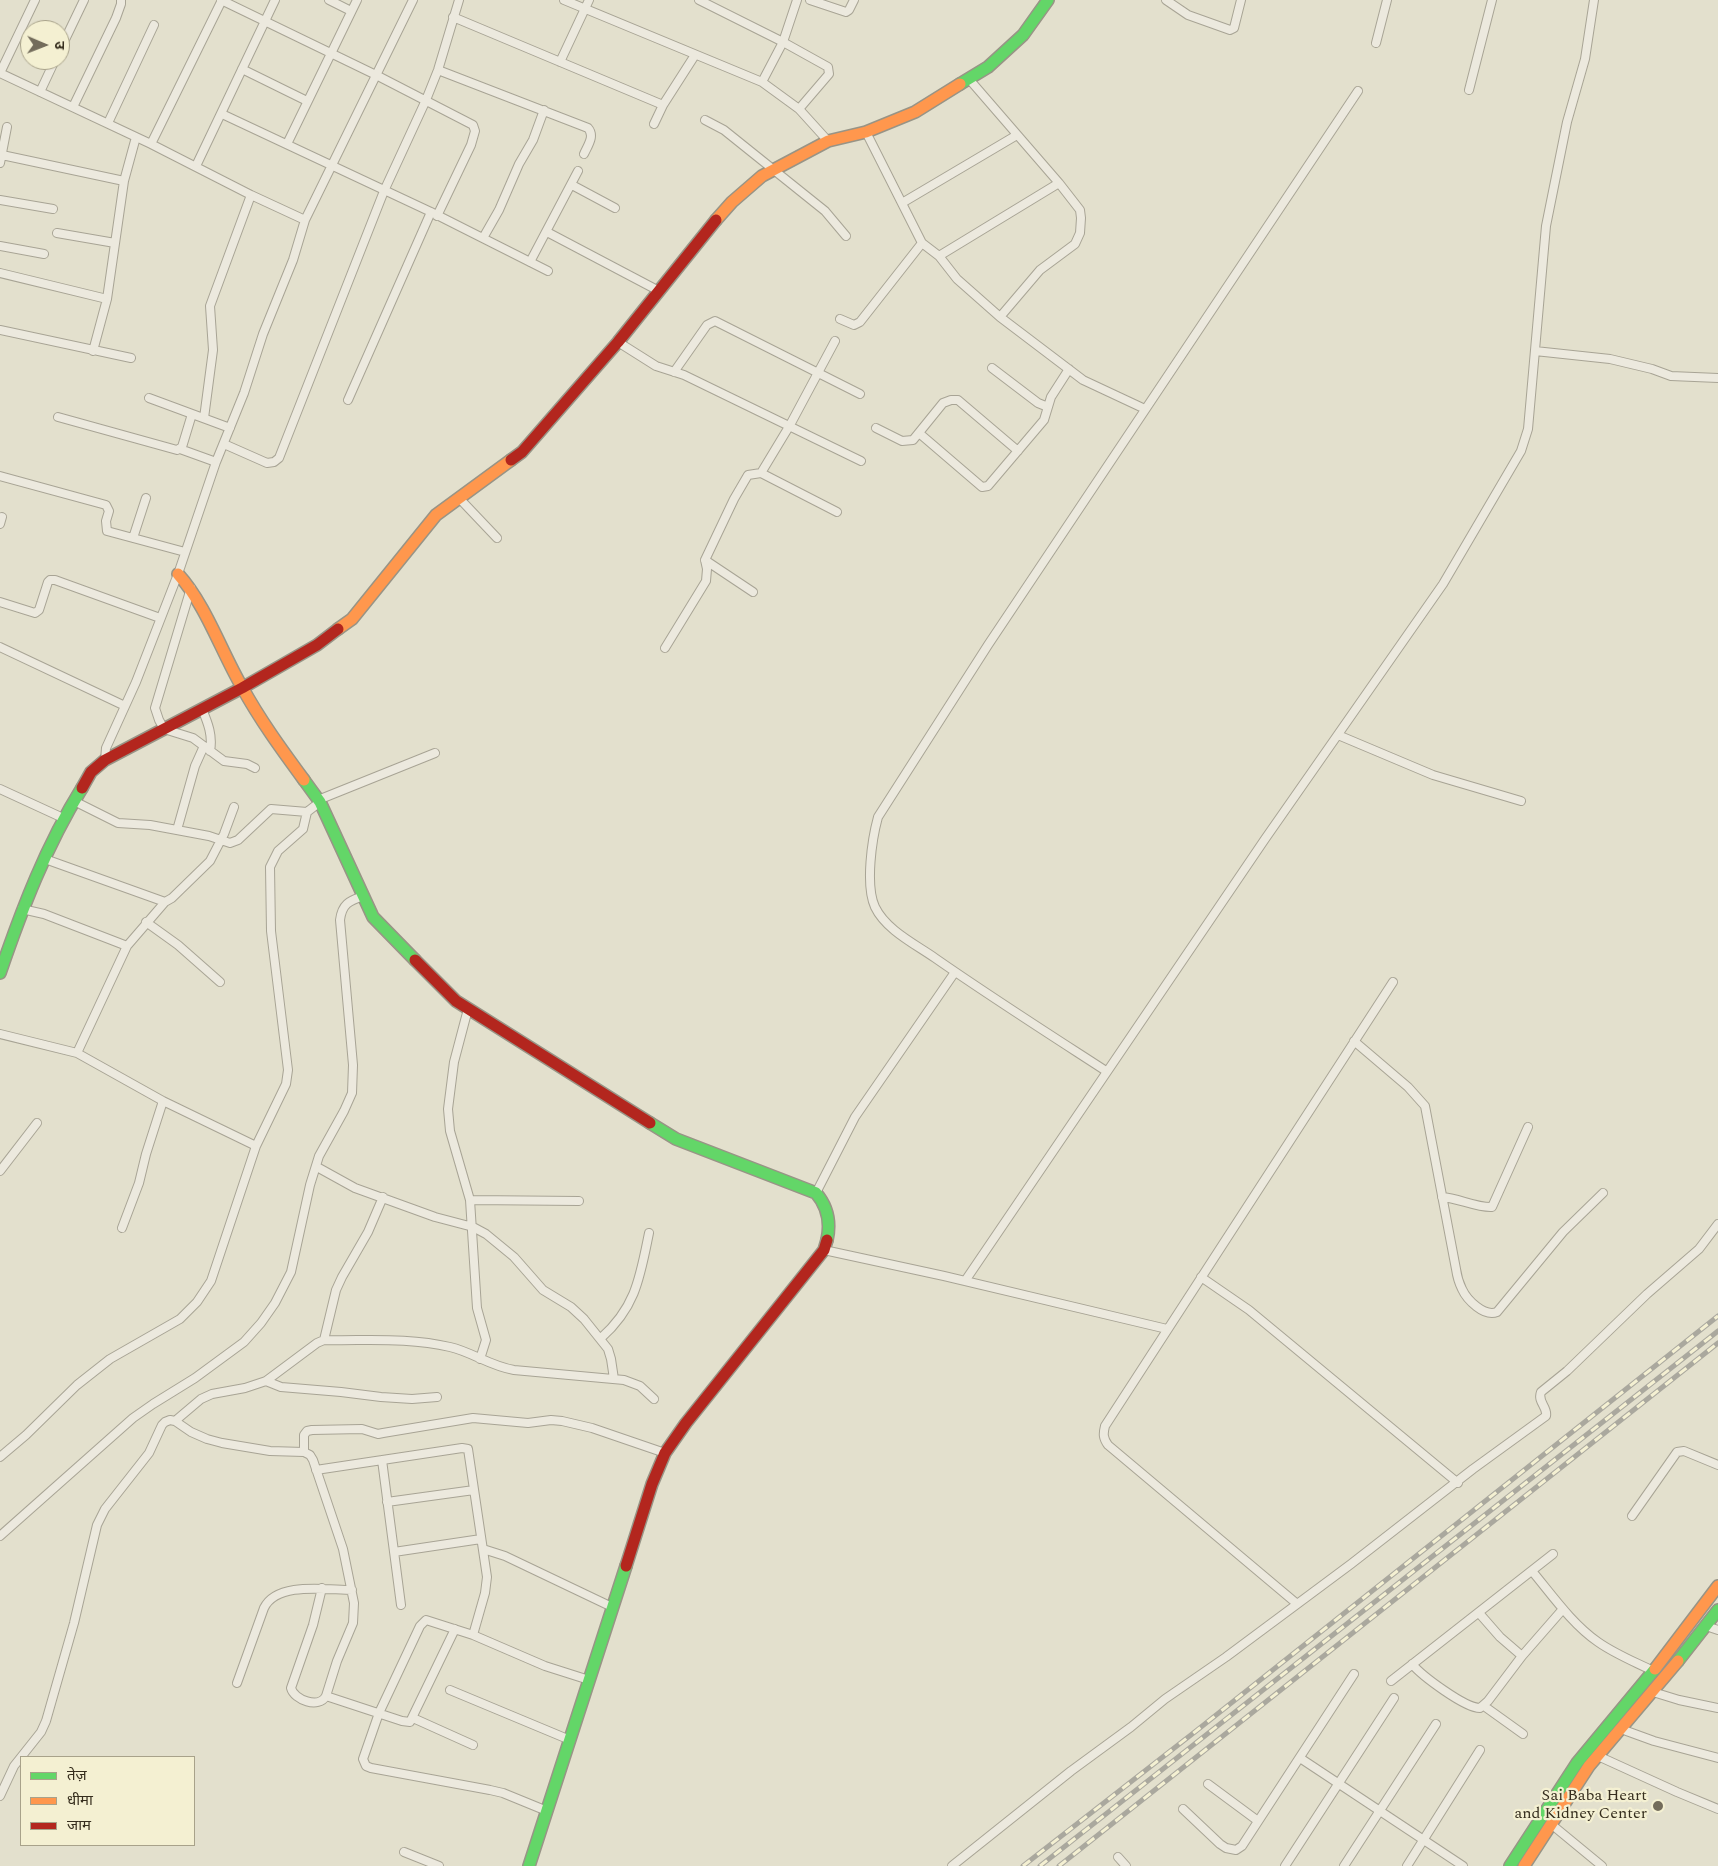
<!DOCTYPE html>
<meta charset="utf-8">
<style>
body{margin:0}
#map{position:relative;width:1718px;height:1866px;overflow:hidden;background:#e3e0cd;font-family:Spectral,"Noto Sans Devanagari",serif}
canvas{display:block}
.legend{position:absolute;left:20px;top:1756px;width:175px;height:90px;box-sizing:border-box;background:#f4f0d2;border:1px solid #a8a28a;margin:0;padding:6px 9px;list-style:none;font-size:15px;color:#362e1e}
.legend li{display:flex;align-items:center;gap:10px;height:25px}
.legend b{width:25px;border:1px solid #a8a28a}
.north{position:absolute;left:20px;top:20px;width:50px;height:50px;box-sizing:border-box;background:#f4f0d2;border:1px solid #a8a28a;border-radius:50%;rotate:91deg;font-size:14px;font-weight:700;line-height:20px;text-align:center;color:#362e1e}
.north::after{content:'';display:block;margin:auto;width:18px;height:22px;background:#736c5b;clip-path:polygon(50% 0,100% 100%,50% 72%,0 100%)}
</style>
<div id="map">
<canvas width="1718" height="1866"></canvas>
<ul class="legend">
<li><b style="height:6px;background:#63d668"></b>तेज़</li>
<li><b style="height:6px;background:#ff974d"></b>धीमा</li>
<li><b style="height:6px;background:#b3261e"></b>जाम</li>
</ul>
<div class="north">उ</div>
</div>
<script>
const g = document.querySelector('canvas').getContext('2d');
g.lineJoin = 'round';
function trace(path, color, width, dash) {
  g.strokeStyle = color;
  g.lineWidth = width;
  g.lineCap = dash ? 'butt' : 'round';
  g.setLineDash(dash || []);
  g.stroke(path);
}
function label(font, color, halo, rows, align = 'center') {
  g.font = font + ' Spectral,serif';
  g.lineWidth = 4.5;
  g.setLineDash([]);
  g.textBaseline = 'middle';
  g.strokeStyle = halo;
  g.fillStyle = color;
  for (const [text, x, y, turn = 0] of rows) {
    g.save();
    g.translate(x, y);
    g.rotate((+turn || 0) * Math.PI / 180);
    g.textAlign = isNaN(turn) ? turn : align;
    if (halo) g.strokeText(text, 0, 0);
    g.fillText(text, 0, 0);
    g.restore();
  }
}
const street = new Path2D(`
 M 221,0 L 376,75 L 473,125 L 475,131 L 471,145 L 437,216
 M 329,0 L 351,11
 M 564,0 L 762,82 L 799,109 L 828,141
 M 699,0 L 783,42 L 828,67 L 829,74 L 799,109
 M 810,0 L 846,12 L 849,10 L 854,0
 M 1166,0 L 1188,15 L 1230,30 L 1234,28 L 1241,0
 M 453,17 L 663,105
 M 1376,43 L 1387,0
 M 60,50 L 84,0
 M 560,62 L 589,0
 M 242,69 L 307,101
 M 438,70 L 588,128 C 595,136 588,145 584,154
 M 0,73 L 151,144 L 251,195 L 305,220
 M 0,73 L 35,0
 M 969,79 L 1059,183 L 1080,210 L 1081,218 L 1080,233 L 1075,244 L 1040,270 L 1000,317
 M 762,82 L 783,42 L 797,0
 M 1469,90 L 1492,0
 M 40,92 L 55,60
 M 73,107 L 116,18 L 121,4 L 121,0
 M 222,114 L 431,212 L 548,271
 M 705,120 L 724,130 L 825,211 L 846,236
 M 108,123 L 154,25
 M 654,124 L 663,105 L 695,55
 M 866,132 L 922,243 L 939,256 L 957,279 L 1000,317 L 1083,380 L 1145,409
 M 151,144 L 222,0
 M 287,144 L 357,0
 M 2,155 L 124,181
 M 0,163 L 7,127
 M 196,166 L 275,0
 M 572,185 L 615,208
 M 0,200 L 53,209
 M 902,203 L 1017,135
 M 547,232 L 659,291
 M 57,233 L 115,243
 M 483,238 L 499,210 L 519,164 L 533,140 L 544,110
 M 0,246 L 44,254
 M 939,256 L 1059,183
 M 530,262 L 578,171
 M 0,273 L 107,299
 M 840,319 L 854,325 L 860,322 L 922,243
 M 0,330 L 131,358
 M 618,342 L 656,366 L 684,375 L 861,461
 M 93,351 L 107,299 L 124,181 L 136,137
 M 1535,351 L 1610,359 L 1652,369 L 1671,376 L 1718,378
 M 992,368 L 1038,403 L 1048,407
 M 674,372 L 707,325 L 715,321 L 860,394
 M 149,398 L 230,428
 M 348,400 L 431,212
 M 58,417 L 177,450 L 182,447 L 192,414
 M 204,418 L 213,350 L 210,306 L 251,195
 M 876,428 L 902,441 L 913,440 L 943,403 L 951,400 L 958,400 L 1018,451
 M 919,433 L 982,487 L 988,486 L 1044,420 L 1051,397 L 1069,369
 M 224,444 L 267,463 L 274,462 L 279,458 L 384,191 L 426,100 L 438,70 L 459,0
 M 180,449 L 216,462
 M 761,473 L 837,512
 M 0,476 L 106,505 L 109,511 L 106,521 L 107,531 L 185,552
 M 459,498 L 497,538
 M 0,524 L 2,517
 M 133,538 L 146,498
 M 705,560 L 753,592
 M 191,588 L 155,708 L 159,720 L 164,729 L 193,738 L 224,761 L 247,764 L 255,768
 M 0,602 L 35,613 L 39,610 L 48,582 L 50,580 L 55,580 L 160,618
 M 0,647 L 125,706
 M 665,648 L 706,581 L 707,569 L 705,560 L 734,499 L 748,475 L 761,473 L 790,425 L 835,341
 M 202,709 C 208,723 213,736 210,751
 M 1338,735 L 1433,775 L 1521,801
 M 105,760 L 106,748 L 136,682 L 178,574 L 216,462 L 244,393 L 263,334 L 293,260 L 305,220 L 413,0
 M 0,789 L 63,818
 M 318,800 L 435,753
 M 74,801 L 118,823 L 150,825 L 209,836 L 230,843 L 238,840 L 271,809 L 307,812
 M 177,830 L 195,766 L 204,746
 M 45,859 L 165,902
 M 22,909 L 44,914 L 127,946
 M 146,922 L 178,945 L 220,982
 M 468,1009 L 454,1062 L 448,1109 L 450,1131 L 470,1200 L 477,1308 L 486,1340 L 480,1359
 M 0,1034 L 77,1053 L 163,1101 L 256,1146
 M 1354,1041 L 1408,1087 L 1425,1106 L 1456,1269 C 1457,1276 1459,1283 1462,1289 C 1467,1300 1484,1317 1497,1312 L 1563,1232 L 1603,1193
 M 77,1053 L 127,946 L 165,902 L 172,898 L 210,861 L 224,834 L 234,807
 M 1106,1071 C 1049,1034 991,997 935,958 C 915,944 886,930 875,907 C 865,885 872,839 878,817 L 988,645 L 1358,91
 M 317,1167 L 355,1188 L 435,1217 L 473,1227 L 486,1234 L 514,1257 L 543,1290 L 571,1307 L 584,1319 L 608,1349 L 611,1359 L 614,1379
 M 0,1171 L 37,1123
 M 816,1193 L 855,1117 L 955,972
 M 1442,1197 C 1458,1198 1477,1208 1492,1207 L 1528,1127
 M 470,1200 L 579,1201
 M 122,1228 L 139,1183 L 146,1154 L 163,1101
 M 824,1250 L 944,1276 L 1167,1329
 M 1201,1277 L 1249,1310 L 1458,1483
 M 965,1281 L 1265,839 L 1443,584 L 1521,451 L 1528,429 L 1546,226 L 1567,122 L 1585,59 L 1594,0
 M 601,1338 C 636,1307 640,1277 649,1233
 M 324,1340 L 336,1290 L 342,1277 L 368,1232 L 383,1197
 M 266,1381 L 281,1387 L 341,1392 L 381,1397 L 412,1399 L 437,1397
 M 175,1421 L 201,1399 L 212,1394 L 245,1388 L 266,1381 L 317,1343 L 324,1340 C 366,1341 408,1337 450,1347 C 472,1352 490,1366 514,1370 L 624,1380 L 640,1386 L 654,1399
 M 304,1452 L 304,1435 L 307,1431 L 312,1430 L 362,1429 L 378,1434 L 383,1433 L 473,1418 L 528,1423 L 551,1420 L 562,1421 L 592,1428 L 665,1453
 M 0,1457 L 26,1435 L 77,1385 L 110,1359 L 180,1319 L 197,1302 L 211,1281 L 256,1146 L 286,1084 L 288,1070 L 271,931 L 270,867 L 278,851 L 303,829 L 307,812 L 320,802
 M 382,1460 L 401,1605
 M 316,1470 L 462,1448 L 468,1449 L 487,1577 L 485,1593 L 473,1635
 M 387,1502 L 474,1490
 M 1632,1516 L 1677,1452 L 1684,1451 L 1718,1465
 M 0,1536 L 133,1418 L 153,1404 L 195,1378 L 244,1342 L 261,1323 L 275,1303 L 291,1272 L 310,1185 L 319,1156 L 344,1111 L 352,1093 L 353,1065 L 340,920 C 342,904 349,901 363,896
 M 483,1549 L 505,1556 L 612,1607
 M 394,1552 L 481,1539
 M 1532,1571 C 1552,1595 1572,1624 1598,1642 C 1615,1654 1635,1662 1653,1671
 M 1296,1603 L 1108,1445 C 1103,1438 1103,1434 1105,1426 L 1393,982
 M 1479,1613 L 1500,1637 L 1522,1656
 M 1706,1626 L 1718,1630
 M 1412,1664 C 1422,1676 1465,1708 1480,1708 L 1488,1701 L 1522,1656 L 1563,1609
 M 1391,1681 L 1553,1554
 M 237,1683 L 264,1608 C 277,1581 327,1590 352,1590
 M 450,1690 L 570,1740
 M 1653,1692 L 1679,1700 L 1718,1708
 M 326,1696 L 402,1721 L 410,1722 L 455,1629
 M 1484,1706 L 1523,1734
 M 413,1718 L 473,1745
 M 1621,1729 L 1654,1741 L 1718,1758
 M 1598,1756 L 1677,1792 L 1718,1809
 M 1300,1758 L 1463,1866
 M 1208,1784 L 1258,1821
 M 0,1796 L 14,1766 L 41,1732 L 46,1721 L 74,1623 L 97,1525 L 105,1509 L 149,1453 L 162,1425 L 165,1422 L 170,1420 L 175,1421 L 191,1432 L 207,1439 L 222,1443 L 270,1451 L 304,1452 L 310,1455 L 313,1460 L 343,1549 L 354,1603 L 353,1623 L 337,1661 L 326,1696 C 319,1709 294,1700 291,1688 L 313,1625 L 322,1588
 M 1183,1809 L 1220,1844 L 1226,1848 L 1236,1850 L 1242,1846 L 1354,1674
 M 547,1811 L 503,1793 L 490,1790 L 371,1768 L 366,1766 L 363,1759 L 379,1713 L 420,1626 L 426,1620 L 473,1635 L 545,1666 L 589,1680
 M 1551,1824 L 1602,1866
 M 404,1852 L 439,1866
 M 1118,1857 L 1126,1866
 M 952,1866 L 1071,1771 L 1131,1727 L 1165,1699 L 1226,1657 L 1351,1564 L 1473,1469 L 1546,1416 C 1548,1407 1537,1402 1541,1392 L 1567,1371 L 1647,1294 L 1699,1249 L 1718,1224
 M 1285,1866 L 1394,1698
 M 1344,1866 L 1436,1724
 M 1407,1866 L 1480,1750`);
const fast = new Path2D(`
 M 960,84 L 988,67 L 1023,35 L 1048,0
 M 304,780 L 320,802 L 373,917 L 415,960
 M 0,973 C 22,909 46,846 82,788
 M 650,1123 L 676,1139 L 816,1193 C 828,1207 831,1222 827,1240
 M 1678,1661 L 1718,1610
 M 529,1866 L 626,1566
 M 1510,1866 L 1577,1763 L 1655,1669`);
const slow = new Path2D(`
 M 716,220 L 732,202 L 762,176 L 828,141 L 866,132 L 915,112 L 960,84
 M 178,574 C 206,605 221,651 242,687 C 260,720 282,750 304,780
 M 338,629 L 352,619 L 436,515 L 511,460
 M 1655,1669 L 1718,1586
 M 1524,1866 L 1589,1766 L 1678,1661`);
const jam = new Path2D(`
 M 511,460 L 522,452 L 618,342 L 716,220
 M 82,788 L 91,772 L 105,760 L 242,688 L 317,645 L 338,629
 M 415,960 L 456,1001 L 650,1123
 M 626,1566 L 652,1484 L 665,1453 L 686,1423 L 824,1250 L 827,1240`);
trace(street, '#a8a495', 10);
trace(fast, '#989486', 14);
trace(slow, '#989486', 14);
trace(jam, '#989486', 14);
trace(street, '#ece9de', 8);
trace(fast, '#63d668', 11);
trace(slow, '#ff974d', 11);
trace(jam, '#b3261e', 11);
const rail = new Path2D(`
 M 1023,1866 L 1196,1731 L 1718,1316
 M 1040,1866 L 1718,1331
 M 1059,1866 L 1718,1343`);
trace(rail, '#aaa89e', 5);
trace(rail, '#f4f0d2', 3, [9]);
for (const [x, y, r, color] of [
 [1658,1806,6,"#736c5b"]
]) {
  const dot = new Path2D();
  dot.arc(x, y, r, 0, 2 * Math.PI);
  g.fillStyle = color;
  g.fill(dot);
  trace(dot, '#f4f0d2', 2);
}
label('16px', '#362e1e', '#f4f0d2', [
 ["Sai Baba Heart",1647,1797],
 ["and Kidney Center",1647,1815]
], 'right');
</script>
